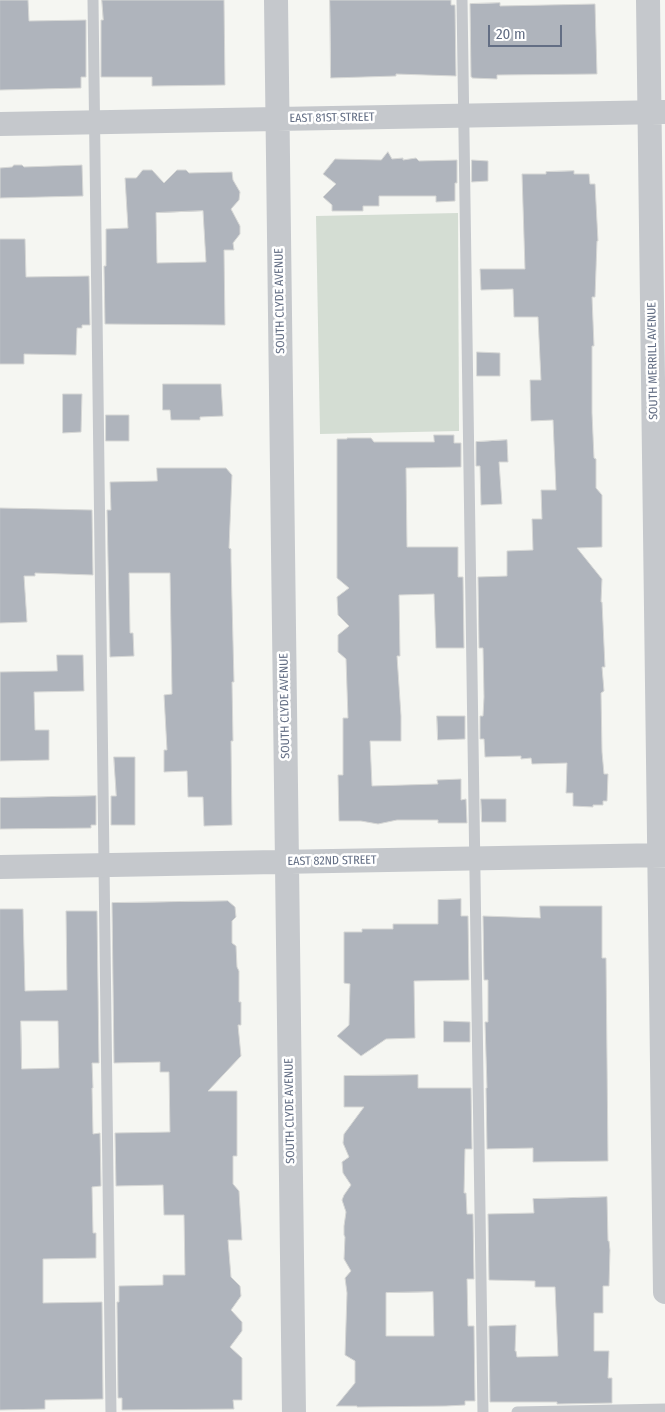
<!DOCTYPE html>
<style>
body{margin:0}
#map{position:relative;width:665px;height:1412px;overflow:hidden;background:#f5f6f2;font-family:"Fira Sans Condensed",sans-serif}
canvas{display:block}
.scale{position:absolute;left:488px;top:25px;width:74px;height:22px;box-sizing:border-box;border:2px solid #636e84;border-top:0;padding-left:6px;font-size:15px;line-height:18px;white-space:nowrap;color:#636e84;-webkit-text-stroke:4px #fff;paint-order:stroke}
</style>
<div id="map">
<canvas width="665" height="1412"></canvas>
<div class="scale">20 m</div>
</div>
<script>
const g = document.querySelector('canvas').getContext('2d');
g.lineJoin = 'round';
function paint(path, color) {
  g.fillStyle = color;
  g.fill(path, 'evenodd');
}
function trace(path, color, width, dash) {
  g.strokeStyle = color;
  g.lineWidth = width;
  g.lineCap = dash ? 'butt' : 'round';
  g.setLineDash(dash || []);
  g.stroke(path);
}
function label(font, color, halo, rows, align = 'center') {
  g.font = font + ' "Fira Sans Condensed",sans-serif';
  g.lineWidth = 5;
  g.setLineDash([]);
  g.textBaseline = 'middle';
  g.strokeStyle = halo;
  g.fillStyle = color;
  for (const [text, x, y, turn = 0] of rows) {
    g.save();
    g.translate(x, y);
    g.rotate((+turn || 0) * Math.PI / 180);
    g.textAlign = isNaN(turn) ? turn : align;
    if (halo) g.strokeText(text, 0, 0);
    g.fillText(text, 0, 0);
    g.restore();
  }
}
paint(new Path2D(`
 M 458,213 L 459,431 L 320,434 L 316,216 Z`), '#d4ddd3');
const building = new Path2D(`
 M 0,0 L 28,0 L 29,21 L 86,20 L 86,77 L 81,77 L 81,88 L 0,90 Z
 M 102,0 L 224,0 L 225,85 L 152,86 L 152,77 L 101,77 L 101,20 L 103,20 Z
 M 330,0 L 451,0 L 451,5 L 455,5 L 456,76 L 396,74 L 396,76 L 331,78 Z
 M 500,3 L 500,6 L 595,4 L 597,74 L 497,75 L 497,79 L 472,78 L 472,77 L 471,77 L 470,4 Z
 M 388,152 L 392,159 L 403,158 L 403,160 L 416,158 L 419,161 L 457,160 L 457,183 L 455,183 L 455,201 L 436,202 L 436,196 L 379,196 L 379,206 L 363,206 L 363,211 L 332,211 L 332,205 L 323,197 L 336,184 L 323,174 L 335,159 L 381,160 Z
 M 472,160 L 488,161 L 488,181 L 472,182 Z
 M 14,165 L 22,165 L 24,167 L 82,165 L 83,196 L 0,198 L 0,168 L 12,167 Z
 M 143,170 L 152,170 L 164,183 L 177,170 L 186,170 L 189,173 L 232,172 L 233,180 L 240,192 L 239,200 L 231,209 L 240,226 L 240,234 L 233,243 L 234,250 L 224,250 L 225,325 L 105,324 L 104,266 L 106,266 L 106,229 L 128,228 L 125,178 L 136,178 ZM 203,211 L 206,262 L 157,263 L 156,213 Z
 M 574,171 L 574,174 L 589,174 L 590,184 L 595,184 L 598,241 L 597,241 L 595,297 L 592,297 L 594,346 L 592,346 L 592,413 L 594,458 L 596,459 L 596,488 L 602,495 L 602,547 L 577,548 L 602,579 L 601,602 L 602,602 L 605,667 L 602,667 L 604,691 L 601,693 L 602,752 L 604,774 L 608,774 L 607,801 L 603,801 L 603,805 L 593,805 L 593,807 L 573,806 L 573,793 L 566,793 L 567,763 L 532,764 L 531,758 L 521,759 L 521,756 L 485,757 L 484,739 L 480,739 L 480,716 L 483,716 L 484,697 L 483,648 L 479,648 L 478,577 L 507,576 L 507,551 L 533,550 L 532,519 L 542,519 L 541,490 L 556,490 L 553,420 L 531,421 L 530,380 L 541,380 L 538,317 L 514,317 L 513,289 L 481,290 L 480,269 L 525,269 L 522,174 L 546,174 L 546,172 Z
 M 0,239 L 25,239 L 26,277 L 89,276 L 90,325 L 82,325 L 82,328 L 77,328 L 76,355 L 24,354 L 24,364 L 0,364 Z
 M 477,352 L 500,353 L 500,376 L 477,376 Z
 M 163,384 L 221,384 L 223,416 L 200,417 L 200,420 L 171,420 L 170,410 L 163,410 Z
 M 63,394 L 82,394 L 81,432 L 63,433 Z
 M 106,415 L 129,415 L 129,441 L 106,441 Z
 M 434,435 L 454,435 L 454,443 L 461,443 L 461,467 L 406,468 L 407,547 L 458,547 L 458,577 L 463,577 L 464,648 L 436,648 L 434,594 L 399,595 L 400,656 L 397,656 L 401,716 L 401,741 L 370,741 L 372,786 L 438,784 L 437,780 L 461,779 L 461,800 L 466,799 L 467,823 L 438,823 L 438,820 L 397,820 L 378,824 L 361,821 L 339,821 L 338,775 L 343,775 L 343,718 L 348,718 L 346,659 L 338,652 L 338,635 L 349,626 L 338,615 L 337,597 L 349,588 L 337,578 L 337,439 L 347,439 L 347,438 L 371,438 L 374,442 L 434,442 Z
 M 507,440 L 508,462 L 499,462 L 502,504 L 481,505 L 480,466 L 476,466 L 476,442 Z
 M 157,468 L 226,468 L 232,475 L 229,548 L 231,549 L 231,561 L 234,682 L 232,682 L 233,741 L 231,741 L 232,825 L 204,826 L 203,797 L 188,797 L 187,771 L 164,772 L 164,750 L 167,750 L 164,695 L 172,694 L 170,573 L 129,573 L 130,633 L 133,633 L 134,656 L 110,657 L 107,510 L 111,510 L 110,482 L 157,481 Z
 M 0,508 L 92,510 L 93,575 L 35,573 L 35,576 L 24,576 L 27,622 L 0,623 Z
 M 57,655 L 83,655 L 84,691 L 34,692 L 35,730 L 49,730 L 49,760 L 0,761 L 0,672 L 57,671 Z
 M 437,716 L 465,716 L 465,739 L 438,740 Z
 M 114,757 L 135,757 L 135,825 L 111,825 L 111,796 L 116,796 Z
 M 96,796 L 96,825 L 91,825 L 91,828 L 0,829 L 0,798 Z
 M 481,799 L 506,799 L 506,822 L 482,822 Z
 M 461,899 L 461,916 L 468,916 L 469,980 L 414,981 L 415,1038 L 386,1039 L 361,1056 L 337,1036 L 349,1025 L 350,984 L 344,983 L 344,932 L 362,932 L 362,929 L 393,929 L 393,924 L 438,924 L 438,900 Z
 M 228,901 L 235,907 L 236,917 L 232,921 L 232,943 L 236,946 L 237,967 L 239,971 L 239,1002 L 241,1002 L 241,1025 L 238,1025 L 241,1056 L 208,1091 L 237,1091 L 237,1156 L 233,1156 L 233,1184 L 239,1191 L 242,1240 L 228,1240 L 231,1277 L 240,1286 L 241,1296 L 231,1310 L 242,1322 L 242,1331 L 230,1347 L 242,1358 L 242,1400 L 233,1400 L 234,1409 L 122,1410 L 122,1398 L 118,1398 L 117,1302 L 119,1302 L 119,1286 L 163,1285 L 163,1275 L 185,1275 L 184,1215 L 164,1215 L 163,1185 L 116,1186 L 115,1133 L 170,1132 L 169,1072 L 160,1072 L 160,1062 L 114,1063 L 112,903 Z
 M 540,906 L 602,906 L 602,958 L 606,958 L 608,1161 L 533,1162 L 533,1148 L 487,1149 L 486,1088 L 487,1088 L 485,1022 L 488,1022 L 488,980 L 484,980 L 483,916 L 540,918 Z
 M 0,909 L 23,909 L 25,991 L 67,990 L 66,911 L 97,911 L 99,1063 L 92,1063 L 93,1088 L 92,1088 L 93,1134 L 100,1133 L 101,1186 L 92,1187 L 93,1233 L 96,1233 L 96,1258 L 43,1259 L 43,1303 L 102,1302 L 103,1399 L 45,1400 L 45,1409 L 0,1410 ZM 21,1021 L 58,1021 L 59,1068 L 22,1069 Z
 M 444,1021 L 470,1022 L 470,1042 L 444,1042 Z
 M 418,1075 L 418,1088 L 471,1088 L 472,1149 L 465,1149 L 464,1193 L 466,1193 L 467,1214 L 473,1214 L 474,1279 L 467,1279 L 468,1326 L 474,1326 L 475,1401 L 465,1401 L 465,1405 L 446,1406 L 357,1407 L 357,1406 L 336,1406 L 355,1383 L 355,1361 L 345,1355 L 347,1293 L 345,1278 L 351,1271 L 344,1259 L 345,1237 L 344,1235 L 344,1226 L 346,1212 L 342,1200 L 344,1195 L 351,1185 L 343,1173 L 342,1162 L 349,1157 L 343,1143 L 344,1134 L 364,1107 L 344,1107 L 344,1076 ZM 433,1292 L 434,1336 L 386,1336 L 386,1293 Z
 M 607,1197 L 608,1241 L 609,1241 L 610,1250 L 609,1286 L 603,1286 L 603,1313 L 594,1313 L 594,1351 L 609,1351 L 608,1378 L 612,1378 L 612,1403 L 557,1404 L 557,1402 L 490,1402 L 489,1326 L 516,1325 L 515,1351 L 516,1351 L 517,1357 L 558,1356 L 555,1287 L 535,1287 L 535,1281 L 489,1280 L 488,1214 L 534,1213 L 533,1199 Z`);
paint(building, '#afb4bc');
trace(building, '#d6d7d5', 1);
trace(new Path2D(`
 M 93,0 L 111,1412
 M 462,0 L 483,1412
 M 517,1412 L 665,1409`), '#c5c8cc', 11);
trace(new Path2D(`
 M 276,0 L 294,1412
 M 648,0 L 665,1292
 M 0,124 L 665,112
 M 0,867 L 665,855`), '#c5c8cc', 24);
label('12px', '#636e84', '#fff', [
 ["EAST 81ST STREET",332,118,-1],
 ["SOUTH CLYDE AVENUE",280,301,-91],
 ["SOUTH MERRILL AVENUE",653,361,-91],
 ["SOUTH CLYDE AVENUE",285,706,-91],
 ["EAST 82ND STREET",332,861,-1],
 ["SOUTH CLYDE AVENUE",290,1111,-91]
]);
</script>
